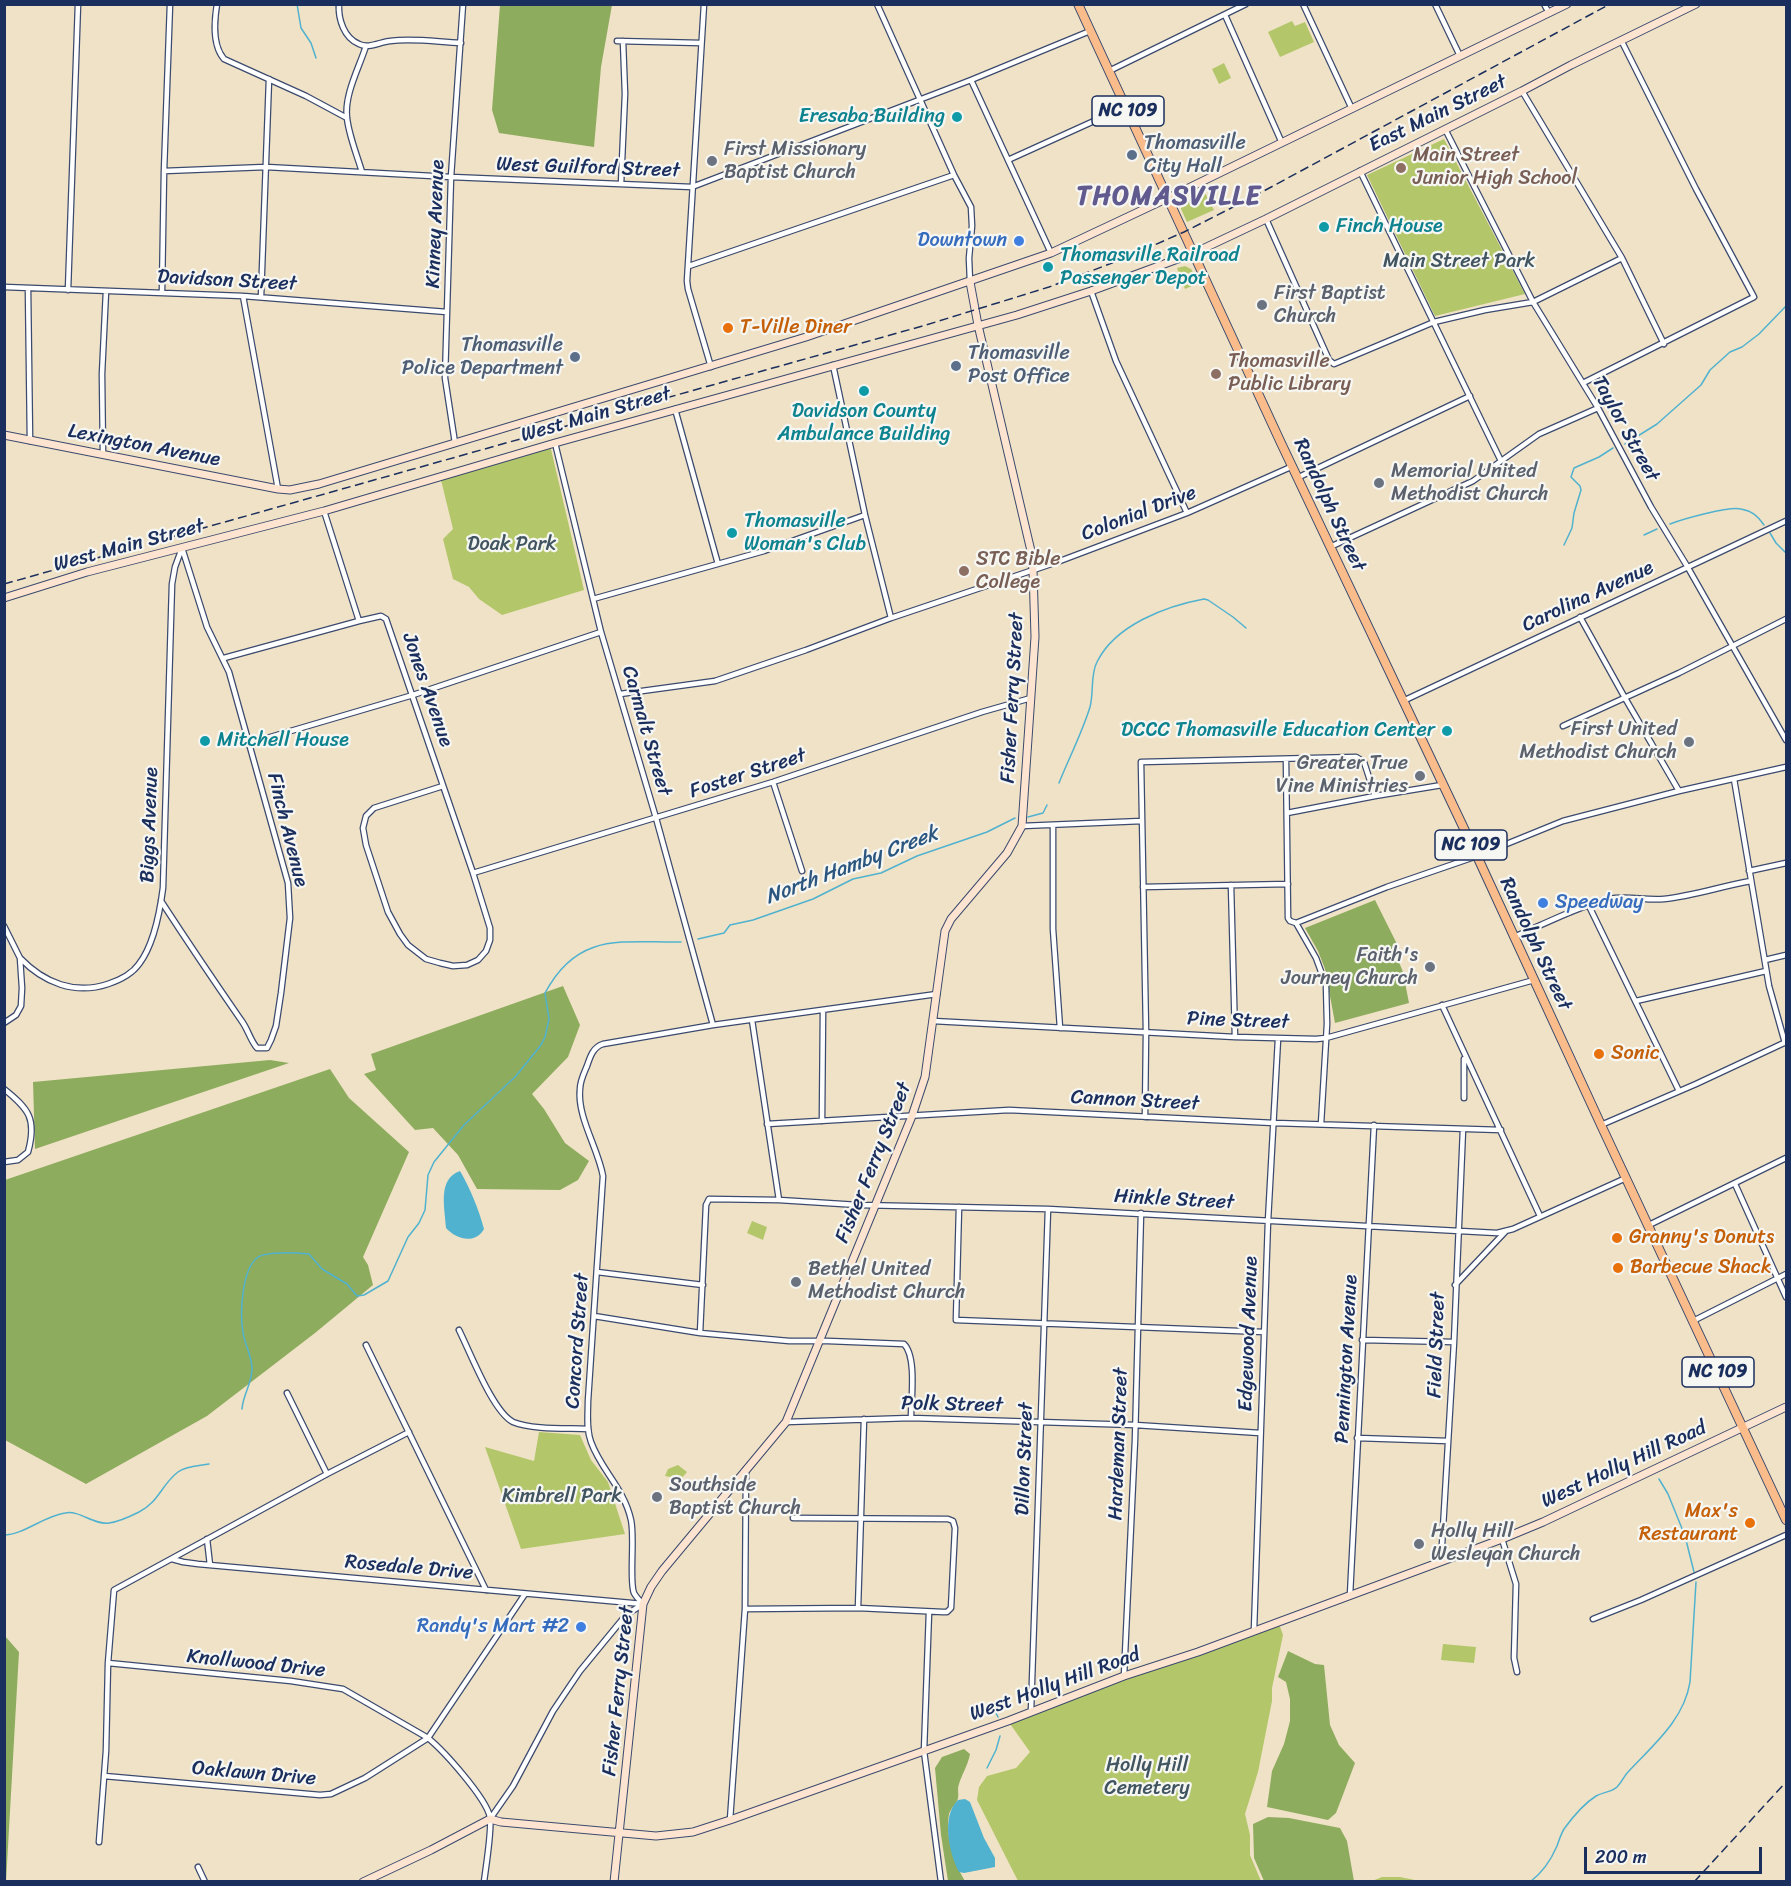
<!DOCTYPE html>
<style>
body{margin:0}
#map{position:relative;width:1791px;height:1886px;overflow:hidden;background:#f0e2c7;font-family:Sriracha,sans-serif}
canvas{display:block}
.frame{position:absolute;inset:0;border:6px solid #1b2f5e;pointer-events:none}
.scale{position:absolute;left:1584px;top:1847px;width:178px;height:27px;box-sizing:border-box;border:3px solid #1b2f5e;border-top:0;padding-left:8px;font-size:18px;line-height:21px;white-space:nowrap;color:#1b2f5e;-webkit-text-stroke:4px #f6f6f2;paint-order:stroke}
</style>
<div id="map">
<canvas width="1791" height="1886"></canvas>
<div class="frame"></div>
<div class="scale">200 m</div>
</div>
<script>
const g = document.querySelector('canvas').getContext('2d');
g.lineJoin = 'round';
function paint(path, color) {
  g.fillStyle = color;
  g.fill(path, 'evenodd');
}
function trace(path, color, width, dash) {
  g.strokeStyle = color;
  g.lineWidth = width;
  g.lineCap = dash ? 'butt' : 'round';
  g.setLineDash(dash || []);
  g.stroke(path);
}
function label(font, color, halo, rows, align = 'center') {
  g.font = font + ' Sriracha,sans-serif';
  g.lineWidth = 4.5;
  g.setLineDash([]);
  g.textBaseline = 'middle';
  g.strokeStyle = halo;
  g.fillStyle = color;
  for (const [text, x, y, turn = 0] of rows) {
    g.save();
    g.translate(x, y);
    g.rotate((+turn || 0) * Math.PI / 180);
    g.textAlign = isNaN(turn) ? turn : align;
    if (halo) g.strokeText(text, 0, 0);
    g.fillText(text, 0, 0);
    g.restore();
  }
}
paint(new Path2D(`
 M 1292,21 L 1295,26 L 1305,22 L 1314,42 L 1280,57 L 1268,32 Z
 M 1224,63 L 1231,78 L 1219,84 L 1212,69 Z
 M 1444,139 L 1525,294 L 1435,316 L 1367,175 Z
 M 1204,191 L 1214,210 L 1187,222 L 1181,209 L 1182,202 Z
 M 1185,266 L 1191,269 L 1199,283 L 1185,289 L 1177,268 Z
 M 550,445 L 584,590 L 502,615 L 479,599 L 469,587 L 453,579 L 443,539 L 453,529 L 441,480 Z
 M 752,1221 L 767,1227 L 763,1240 L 747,1233 Z
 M 539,1432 L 580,1435 L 591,1460 L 608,1482 L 625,1534 L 521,1549 L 485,1447 L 534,1461 Z
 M 678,1465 L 687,1472 L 681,1479 L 665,1476 L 668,1469 Z
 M 1278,1621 L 1283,1635 L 1272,1688 L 1272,1701 L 1258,1772 L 1245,1814 L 1250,1835 L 1250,1855 L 1261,1881 L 1018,1881 L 977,1800 L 979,1787 L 987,1776 L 1016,1768 L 1030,1752 L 1008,1721 Z
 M 1443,1644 L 1476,1647 L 1474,1663 L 1441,1660 Z
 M 1382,1877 L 1400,1877 L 1420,1881 L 1372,1881 Z`), '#b3c76a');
paint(new Path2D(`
 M 500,5 L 612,5 L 601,67 L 594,147 L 499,133 L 492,110 Z
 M 1375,900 L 1400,950 L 1396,955 L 1403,972 L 1409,1003 L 1335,1023 L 1325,969 L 1318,951 L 1305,928 Z
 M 563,986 L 580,1025 L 568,1057 L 532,1094 L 544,1109 L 565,1143 L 589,1161 L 578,1180 L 560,1190 L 477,1189 L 458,1155 L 433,1128 L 415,1130 L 364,1074 L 376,1070 L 371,1054 Z
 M 270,1060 L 289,1063 L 35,1149 L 33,1082 Z
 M 330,1069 L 349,1098 L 409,1152 L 363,1257 L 368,1265 L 373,1285 L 315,1333 L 207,1416 L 86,1484 L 5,1440 L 5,1180 Z
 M 5,1636 L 19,1652 L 6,1882 L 4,1881 Z
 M 1288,1651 L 1315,1664 L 1324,1665 L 1330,1725 L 1339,1745 L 1355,1763 L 1336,1813 L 1328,1820 L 1267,1807 L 1272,1771 L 1284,1744 L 1290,1721 L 1290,1699 L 1286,1682 L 1278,1677 Z
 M 964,1749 L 970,1754 C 968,1765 962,1774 959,1784 C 957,1789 959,1793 958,1798 C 957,1803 951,1808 949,1814 C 945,1836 954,1863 965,1881 L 948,1881 L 941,1835 L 935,1768 L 942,1757 Z
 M 1268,1817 L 1289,1818 L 1340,1828 L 1347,1841 L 1354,1881 L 1264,1881 L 1254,1858 L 1253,1824 Z`), '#8eac5e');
paint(new Path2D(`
 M 460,1171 C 470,1188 479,1210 484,1229 C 475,1245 456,1239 446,1228 C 445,1208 437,1179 460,1171 Z
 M 965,1799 L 970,1802 L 984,1838 L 995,1858 L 995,1867 L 964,1873 L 959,1872 C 949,1853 941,1816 958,1800 Z`), '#50b2cf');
trace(new Path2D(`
 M 297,4 L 301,28 L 311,43 L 316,58
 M 1625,444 L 1657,424 L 1701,385 L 1710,370 L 1730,352 L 1742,347 L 1759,334 L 1786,306
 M 1670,524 C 1683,519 1729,506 1741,509 C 1752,511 1758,516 1764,525
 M 1770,533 L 1776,543 L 1786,553
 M 1644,535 L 1657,529
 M 1564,545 L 1572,528 L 1574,513 L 1581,490 L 1580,486 L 1571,477 L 1574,468 L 1599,457 L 1613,448
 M 1059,783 C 1069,758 1082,733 1090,707 C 1094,693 1090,675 1097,662 C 1115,625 1166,606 1204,599 L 1208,600 L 1233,617 L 1246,628
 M 1028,817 L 1043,813 L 1047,805
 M 698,939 L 724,933 L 730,925 L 753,920 L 813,899 L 853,879 L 881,873 L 917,856 L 987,832 L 1015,818
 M 242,1409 C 243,1395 252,1383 252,1369 C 252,1356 245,1345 243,1333 C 240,1314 241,1270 258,1257 C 267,1251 298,1253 309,1254 L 322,1269 L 347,1284 L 357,1296 L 364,1295 L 388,1281 L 408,1237 L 419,1223 L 425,1210 L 428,1175 L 434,1162 L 464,1125 L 516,1076 L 541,1045 L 545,1037 L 549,1019 L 545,993 C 578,931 622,943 681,942
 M 1659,1479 L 1668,1494 L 1685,1536 L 1694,1572
 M 4,1535 C 23,1535 44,1516 65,1513 C 80,1510 93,1525 109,1523 C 118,1522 131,1516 139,1512 C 158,1503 162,1484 178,1472 C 186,1466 199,1466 209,1464
 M 994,1709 L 998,1717
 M 987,1768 L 996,1750 L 1000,1736
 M 1530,1882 C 1542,1873 1551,1860 1557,1846 C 1559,1840 1561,1834 1564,1829 C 1572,1818 1585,1803 1596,1796 C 1603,1792 1612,1792 1617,1787 C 1622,1782 1624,1776 1628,1772 C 1653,1745 1684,1720 1690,1682 L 1696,1582`), '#50b2cf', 1.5);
const street = new Path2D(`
 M 217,4 C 214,22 212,45 224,59 L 306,96 L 347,118
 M 339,4 C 338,19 344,38 359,44 C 368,49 380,42 390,41 C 414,38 437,42 461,43
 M 704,4 L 687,281 L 688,289 L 711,367
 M 877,4 L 954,175 L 971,207 L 972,226 L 969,258 L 970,282
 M 1303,4 L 1352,109
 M 1435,4 L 1460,56
 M 1544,4 L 1549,13
 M 1225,15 L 1282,143
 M 617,41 L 701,43
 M 1109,71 L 1246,4
 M 971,80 L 1051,253
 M 1522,91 L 1622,258 L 1664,344
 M 1445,129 L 1533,302 L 1598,408 L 1651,507 L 1687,566 L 1786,740
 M 1008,160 L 1125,107
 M 164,171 L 266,167 L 451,177 L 692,187 L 971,80 L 1090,31
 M 1360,171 L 1501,461
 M 362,172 C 357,155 349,136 347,118 C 344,95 359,68 366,46
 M 621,184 L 625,94 L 623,41
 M 1266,219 L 1329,360 L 1334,364 L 1434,322 L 1485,310 L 1533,302 L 1622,258
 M 689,266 L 954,175
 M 4,287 L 243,296 L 447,312
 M 28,288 L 30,441
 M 68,290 L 78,4
 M 1091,291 L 1116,361 L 1187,513
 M 162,292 L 164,171 L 170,4
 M 243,296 L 278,489
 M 261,297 L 269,79
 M 833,365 L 865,515 L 891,618
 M 1583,383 L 1754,297 L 1696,189 L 1621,40
 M 675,409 L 718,564
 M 455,443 L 445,378 L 451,177 L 463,4
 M 555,443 L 601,632 L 656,818 L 713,1025
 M 103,455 L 102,374 L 106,291
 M 1299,477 L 1470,396
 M 324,511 L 359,621
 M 1330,547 L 1473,481 L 1539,434 L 1598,408
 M 593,599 L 764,551 L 865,515
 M 1580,617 L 1625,698 L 1679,791
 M 224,658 L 359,621 L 381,616 L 386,619 L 473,873 L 490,928 L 490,940 L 486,951 L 478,960 L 467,965 L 453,966 L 440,963 L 426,959 L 408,945 L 400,934 L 388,912 L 366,845 L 363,828 L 366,816 L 374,808 L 443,786
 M 620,694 L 715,681 L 806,650 L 891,618 L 1060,561 L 1187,513 L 1293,466
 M 1403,701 L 1786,521
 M 1563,726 L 1679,673 L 1786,619
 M 250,743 L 413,695 L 601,632
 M 1286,759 L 1288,918 L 1290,921 L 1296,923 L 1316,958 L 1326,985 L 1327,1024 L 1321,1124
 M 1734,779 L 1769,986 L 1785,1043
 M 773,782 L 802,871
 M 1287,813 L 1375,796 L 1442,785
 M 1053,825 L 1053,929 L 1060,1028
 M 1022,826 L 1142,821
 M 1749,871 L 1786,863
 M 473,873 L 773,782 L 982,712 L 1031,698
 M 1231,885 L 1235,1037
 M 1143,887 L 1288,884
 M 161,901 C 187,941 214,981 241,1020 C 248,1029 250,1040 257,1048 L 267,1048 L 271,1040 L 276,1026 L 281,993 L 290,918 L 288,883 L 229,672 L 207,627 L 182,548
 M 1589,906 L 1679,1091
 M 1296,923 L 1387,887 L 1477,856 L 1563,821 L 1679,791 L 1786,767
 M 4,926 L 20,958 L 22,988 L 21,1006 L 16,1015 L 4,1023
 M 1514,937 C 1544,924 1577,907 1609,899 C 1627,895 1646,901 1664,899 C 1693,896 1722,886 1751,881
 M 20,958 C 44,983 75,995 108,984 C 120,980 132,974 139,964 C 153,946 160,911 163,888 L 172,584 L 175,567 L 182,548
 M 1765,960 L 1786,955
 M 1636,1001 L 1766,971
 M 1442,1005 L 1540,1216
 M 752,1020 L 779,1200
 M 933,1021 L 1235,1037 L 1316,1039 L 1326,1038 L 1534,980
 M 4,1089 C 29,1109 37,1119 28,1152 L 18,1160 L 4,1162
 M 1464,1098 L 1464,1059
 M 1145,1117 L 1146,1032 L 1141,762 L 1356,757 L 1364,762 L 1375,796
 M 822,1121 L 823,1010
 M 767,1124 L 1009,1110 L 1274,1123 L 1501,1130
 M 1601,1125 L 1696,1084 L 1786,1042
 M 1735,1184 L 1786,1297
 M 959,1207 L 956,1320 L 1264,1332
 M 1649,1225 L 1786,1158
 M 597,1272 L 703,1285
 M 1455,1285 L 1506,1231
 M 594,1316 L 700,1333 L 789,1341 L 828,1341 L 904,1344 C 917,1357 911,1400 911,1418
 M 1693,1321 L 1786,1274
 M 459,1330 C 470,1352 493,1412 513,1422 C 533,1430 566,1428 588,1429
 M 700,1333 L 706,1205 L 709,1199 L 779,1200 L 858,1205 L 1048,1209 L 1497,1233 L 1513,1229 L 1626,1178
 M 1362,1340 L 1454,1342
 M 366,1345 L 486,1590
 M 287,1393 L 327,1474
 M 786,1422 L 911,1418 L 1135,1425 L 1260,1433
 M 1357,1438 L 1448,1441
 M 207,1539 L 210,1565
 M 1502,1539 L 1516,1584 L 1514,1658 L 1517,1672
 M 172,1559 L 183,1562 L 198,1564 L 643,1604
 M 1441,1562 L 1454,1342 L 1463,1129
 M 1350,1595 L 1374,1125
 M 643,1604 C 640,1601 636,1597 634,1593 C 629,1582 635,1538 631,1520 C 624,1488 601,1470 591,1442 C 586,1429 588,1414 588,1401 L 603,1176 C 598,1148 577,1117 580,1089 C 580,1081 584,1073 587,1066 C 590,1057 593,1047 603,1044 L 713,1025 L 937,994
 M 858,1608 L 864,1419
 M 745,1609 L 858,1608 L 943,1612 L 947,1612 L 951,1608 L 955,1528 L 953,1521 L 948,1519 L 793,1518
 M 929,1612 L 924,1751 L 941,1882
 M 1593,1619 L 1641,1600 L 1786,1535
 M 1254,1630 L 1268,1221 L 1278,1039
 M 108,1663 L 291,1681 L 343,1689 L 428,1738 C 444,1751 486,1798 490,1817 C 492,1830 486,1866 484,1882
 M 1124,1676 L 1135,1440 L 1141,1213
 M 1031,1711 L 1048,1209
 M 104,1776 L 320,1795 L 331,1794 L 365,1778 L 428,1738 L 525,1594
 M 490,1819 L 513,1786 L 553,1711 L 580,1671 L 626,1615 L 643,1604
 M 730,1820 L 745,1609 L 746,1469
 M 99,1842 L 106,1751 L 108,1663 L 114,1590 L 327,1474 L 409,1432
 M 198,1867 L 205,1882`);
const secondary = new Path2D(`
 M 4,435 L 278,489 L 290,490 L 319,484 L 806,337 L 1051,253 L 1168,198 L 1567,4
 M 4,598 L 87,572 L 324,511 L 555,443 L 1017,315 L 1091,291 L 1194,253 L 1266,219 L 1522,91 L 1571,65 L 1696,4
 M 363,1882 L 431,1850 L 490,1819 L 501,1822 L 656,1836 L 693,1832 L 730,1820 L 1008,1721 L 1124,1676 L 1198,1652 L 1502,1539 L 1543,1522 L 1786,1407
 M 614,1882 L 643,1604 L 651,1587 L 662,1571 L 786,1422 L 912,1116 L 925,1077 L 945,931 L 951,919 L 1007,853 L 1022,826 L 1035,637 L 1033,570 L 1031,551 L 978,325 L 970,282`);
const primary = new Path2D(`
 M 1078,4 L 1281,443 L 1477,856 L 1601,1125 L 1786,1520`);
trace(street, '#3b4a6e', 7);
trace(secondary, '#3b4a6e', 9);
trace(primary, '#3b4a6e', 10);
trace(street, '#fff', 4.5);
trace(secondary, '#fde4d0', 7);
trace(primary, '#f9bc8a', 8);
trace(new Path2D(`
 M 4,584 L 926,325 L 1049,287 L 1120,260 L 1184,232 L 1249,199 L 1610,4
 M 1694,1882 L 1786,1782`), '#1b2f5e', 1.5, [9, 4.5]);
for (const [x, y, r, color] of [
 [957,117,6,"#0f9aa8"],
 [1132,155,6,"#5c6f8a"],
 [712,161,6,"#6b7280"],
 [1401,168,6,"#8d6e63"],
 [1324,227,6,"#0f9aa8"],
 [1019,241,6,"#3f7fe0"],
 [1048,267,6,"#0f9aa8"],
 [1262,305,6,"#6b7280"],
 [728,328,6,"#e8710a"],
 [575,357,6,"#5c6f8a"],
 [956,366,6,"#5c6f8a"],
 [1216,374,6,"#8d6e63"],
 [864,391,6,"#0f9aa8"],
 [1379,483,6,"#6b7280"],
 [732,533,6,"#0f9aa8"],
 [964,571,6,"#8d6e63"],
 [1447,731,6,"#0f9aa8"],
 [205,741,6,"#0f9aa8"],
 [1689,742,6,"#6b7280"],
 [1420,776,6,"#6b7280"],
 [1543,903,6,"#3f7fe0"],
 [1430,967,6,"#6b7280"],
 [1599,1054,6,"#e8710a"],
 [1617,1238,6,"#e8710a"],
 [1618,1268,6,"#e8710a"],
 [796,1282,6,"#6b7280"],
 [657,1497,6,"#6b7280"],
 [1750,1523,6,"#e8710a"],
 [1419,1544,6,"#6b7280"],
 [581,1627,6,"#3f7fe0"]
]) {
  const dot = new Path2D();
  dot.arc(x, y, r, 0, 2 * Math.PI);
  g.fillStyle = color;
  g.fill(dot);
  trace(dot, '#f6f6f2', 2);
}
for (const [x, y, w] of [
 [1128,111,72],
 [1471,845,72],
 [1718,1372,72]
]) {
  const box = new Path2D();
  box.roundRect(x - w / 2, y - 15, w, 30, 4.5);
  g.fillStyle = '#f6f6f2';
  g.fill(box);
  trace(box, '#1b2f5e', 1.5);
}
label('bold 18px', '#1b2f5e', null, [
 ["NC 109",1128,111],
 ["NC 109",1471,845],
 ["NC 109",1718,1372]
]);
label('20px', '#1b2f5e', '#f6f6f2', [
 ["East Main Street",1438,114,-26],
 ["West Guilford Street",588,168,2],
 ["Kinney Avenue",436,224,-88],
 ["Davidson Street",227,281,3],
 ["West Main Street",596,415,-16],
 ["Taylor Street",1625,429,61],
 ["Lexington Avenue",144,446,11],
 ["Randolph Street",1329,505,65],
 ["Colonial Drive",1139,514,-21],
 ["West Main Street",129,546,-15],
 ["Carolina Avenue",1588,597,-25],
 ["Jones Avenue",427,690,71],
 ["Fisher Ferry Street",1013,698,-87],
 ["Carmalt Street",646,731,74],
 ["Foster Street",748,774,-18],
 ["Biggs Avenue",150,825,-88],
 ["Finch Avenue",287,830,76],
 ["Randolph Street",1535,944,65],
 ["Pine Street",1238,1021,2],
 ["Cannon Street",1135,1101,3],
 ["Fisher Ferry Street",874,1163,-68],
 ["Hinkle Street",1174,1200,3],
 ["Edgewood Avenue",1249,1334,-88],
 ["Concord Street",578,1341,-86],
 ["Field Street",1437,1345,-88],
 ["Pennington Avenue",1347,1359,-87],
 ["Polk Street",952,1405,1],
 ["Hardeman Street",1119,1444,-88],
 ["Dillon Street",1025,1459,-88],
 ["West Holly Hill Road",1624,1465,-25],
 ["Rosedale Drive",409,1568,5],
 ["Knollwood Drive",256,1664,6],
 ["West Holly Hill Road",1055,1685,-20],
 ["Fisher Ferry Street",619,1691,-84],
 ["Oaklawn Drive",254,1774,5]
]);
label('20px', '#0d838f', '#f6f6f2', [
 ["Eresaba Building",945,117,"right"],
 ["Finch House",1336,227],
 ["Thomasville Railroad",1060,256],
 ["Passenger Depot",1060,279],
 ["Davidson County",864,412,"center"],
 ["Ambulance Building",864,435,"center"],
 ["Thomasville",744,522],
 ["Woman's Club",744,545],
 ["DCCC Thomasville Education Center",1435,731,"right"],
 ["Mitchell House",217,741]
], 'left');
label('20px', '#4e5e75', '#f6f6f2', [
 ["Thomasville",1144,144],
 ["City Hall",1144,167],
 ["Thomasville",563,346,"right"],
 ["Police Department",563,369,"right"],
 ["Thomasville",968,354],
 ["Post Office",968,377]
], 'left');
label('20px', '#5b616d', '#f6f6f2', [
 ["First Missionary",724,150],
 ["Baptist Church",724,173],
 ["First Baptist",1274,294],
 ["Church",1274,317],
 ["Memorial United",1391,472],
 ["Methodist Church",1391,495],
 ["First United",1677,730,"right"],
 ["Methodist Church",1677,753,"right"],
 ["Greater True",1408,764,"right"],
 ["Vine Ministries",1408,787,"right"],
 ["Faith's",1418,956,"right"],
 ["Journey Church",1418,979,"right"],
 ["Bethel United",808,1270],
 ["Methodist Church",808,1293],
 ["Southside",669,1486],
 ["Baptist Church",669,1509],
 ["Holly Hill",1431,1532],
 ["Wesleyan Church",1431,1555]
], 'left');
label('20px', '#785e54', '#f6f6f2', [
 ["Main Street",1413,156],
 ["Junior High School",1413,179],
 ["Thomasville",1228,362],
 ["Public Library",1228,385],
 ["STC Bible",976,560],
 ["College",976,583]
], 'left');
label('20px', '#366cbe', '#f6f6f2', [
 ["Downtown",1007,241],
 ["Speedway",1555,903,"left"],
 ["Randy's Mart #2",569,1627]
], 'right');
label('20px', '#415561', '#f6f6f2', [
 ["Main Street Park",1459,262],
 ["Doak Park",512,545],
 ["Kimbrell Park",562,1497],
 ["Holly Hill",1147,1766],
 ["Cemetery",1147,1789]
]);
label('20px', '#c56008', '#f6f6f2', [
 ["T-Ville Diner",740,328],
 ["Sonic",1611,1054],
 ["Granny's Donuts",1629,1238],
 ["Barbecue Shack",1630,1268],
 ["Max's",1738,1512,"right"],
 ["Restaurant",1738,1535,"right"]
], 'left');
label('italic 21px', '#2b5680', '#f6f6f2', [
 ["North Hamby Creek",852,866,-21]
]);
g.letterSpacing = '1.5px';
label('bold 26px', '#615a8f', '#f6f6f2', [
 ["THOMASVILLE",1169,197]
]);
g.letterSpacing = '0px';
</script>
